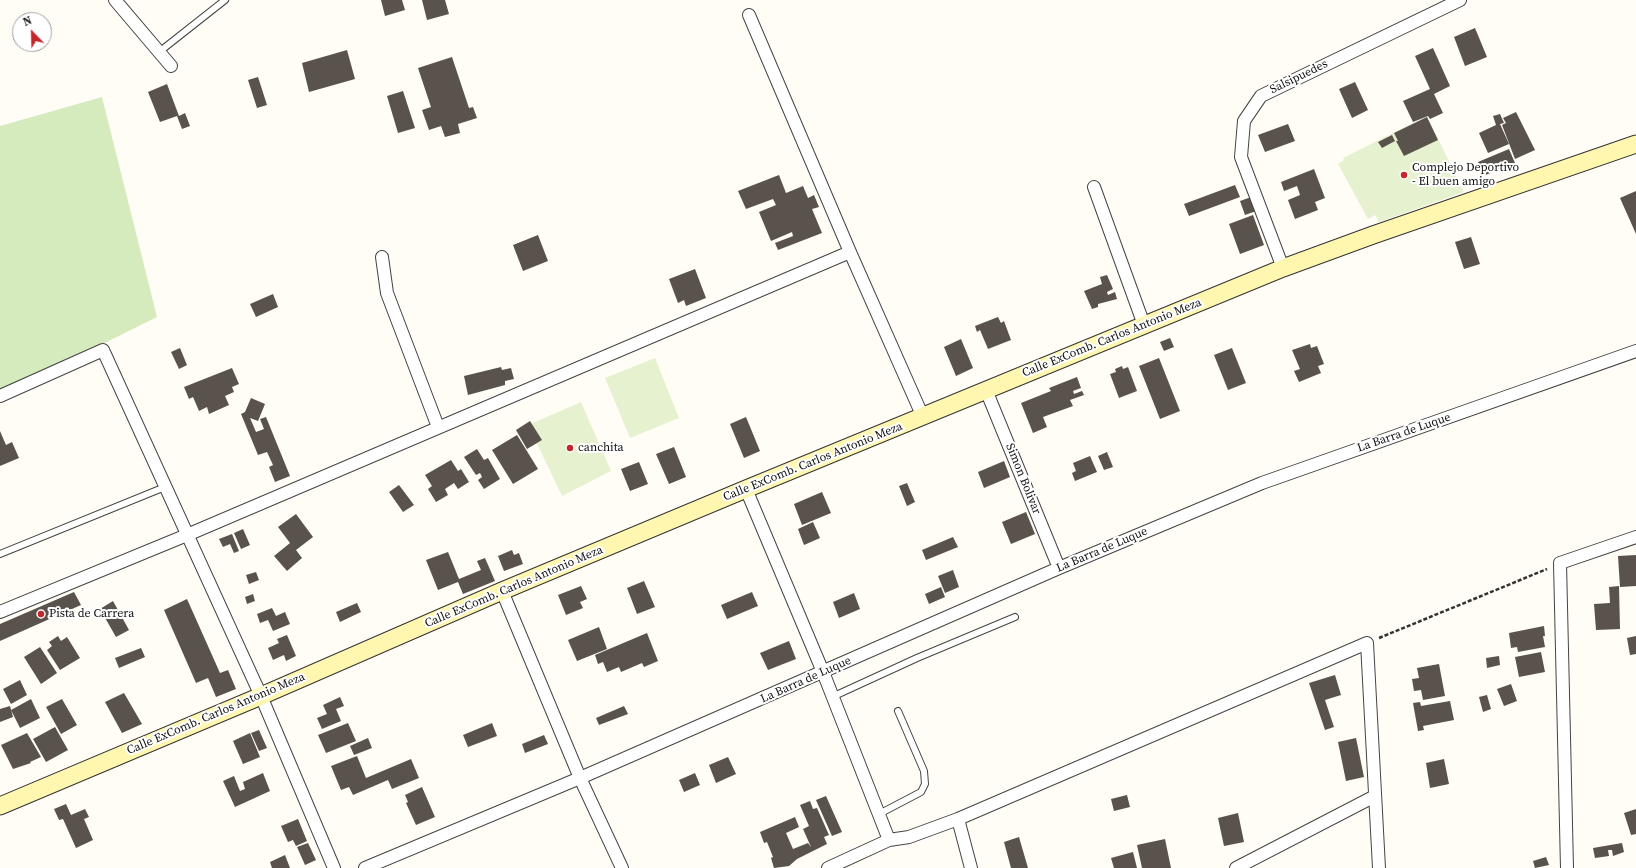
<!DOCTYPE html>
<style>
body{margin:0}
#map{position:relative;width:1636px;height:868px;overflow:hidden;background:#fffdf5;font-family:"Source Serif 4",serif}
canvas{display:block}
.north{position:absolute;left:12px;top:12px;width:40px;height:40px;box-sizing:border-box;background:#fff;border:1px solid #a0a0a0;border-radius:50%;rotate:337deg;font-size:11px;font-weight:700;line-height:16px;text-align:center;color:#111}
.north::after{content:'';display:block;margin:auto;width:14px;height:18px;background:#c4262e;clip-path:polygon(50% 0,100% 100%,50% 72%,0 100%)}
</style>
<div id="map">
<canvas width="1636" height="868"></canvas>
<div class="north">N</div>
</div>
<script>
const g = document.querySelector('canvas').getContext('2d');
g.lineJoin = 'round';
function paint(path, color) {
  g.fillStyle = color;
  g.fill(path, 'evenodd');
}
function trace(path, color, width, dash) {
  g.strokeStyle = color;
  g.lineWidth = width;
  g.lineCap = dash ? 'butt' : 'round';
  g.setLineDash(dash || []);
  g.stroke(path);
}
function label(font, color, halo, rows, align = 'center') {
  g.font = font + ' "Source Serif 4",serif';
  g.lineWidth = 4;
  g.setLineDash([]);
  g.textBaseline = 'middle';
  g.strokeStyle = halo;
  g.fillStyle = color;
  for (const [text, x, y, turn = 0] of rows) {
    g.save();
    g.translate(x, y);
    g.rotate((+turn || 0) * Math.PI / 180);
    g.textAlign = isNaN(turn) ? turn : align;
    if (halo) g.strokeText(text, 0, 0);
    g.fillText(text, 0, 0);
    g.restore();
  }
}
paint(new Path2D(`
 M 102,97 L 157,317 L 0,395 L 0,126 Z`), '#d5ebbd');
paint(new Path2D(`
 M 1427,116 L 1464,192 L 1379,222 L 1375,215 L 1368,219 L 1338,164 L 1344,160 L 1343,158 Z
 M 655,358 L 679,418 L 630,438 L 605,378 Z
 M 581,402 L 611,471 L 562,496 L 528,425 Z`), '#e6f2cf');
paint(new Path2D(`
 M 381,0 L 402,0 L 405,10 L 385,16 Z
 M 422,0 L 445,0 L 449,14 L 427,20 Z
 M 1475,28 L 1487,57 L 1465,66 L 1454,37 Z
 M 1433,48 L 1450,86 L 1434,94 L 1443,113 L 1430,119 L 1428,116 L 1413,122 L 1403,101 L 1430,89 L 1415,56 Z
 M 347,50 L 355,79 L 309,92 L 302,63 Z
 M 452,57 L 469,108 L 473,107 L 477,118 L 458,124 L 460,133 L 445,137 L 441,126 L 429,130 L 422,110 L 431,107 L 418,68 Z
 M 258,77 L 267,105 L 257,108 L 248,80 Z
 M 1355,82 L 1368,110 L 1352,118 L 1339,89 Z
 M 167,84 L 179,116 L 185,113 L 190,126 L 182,129 L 177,116 L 160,122 L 148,92 Z
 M 403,91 L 415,128 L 398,133 L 387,96 Z
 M 1516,112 L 1535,150 L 1515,159 L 1502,125 L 1506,123 L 1503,118 Z
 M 1500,114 L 1504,123 L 1500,124 L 1509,144 L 1488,153 L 1479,133 L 1496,125 L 1493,116 Z
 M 1427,117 L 1438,140 L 1404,156 L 1396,141 L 1398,141 L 1394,133 Z
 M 1288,124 L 1295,141 L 1265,152 L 1258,135 Z
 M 1392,135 L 1395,141 L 1382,148 L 1378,142 Z
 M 1509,149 L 1515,163 L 1483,176 L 1478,162 Z
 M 1314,169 L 1325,198 L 1315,202 L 1318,210 L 1295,219 L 1288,200 L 1300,195 L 1297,186 L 1284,191 L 1281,182 Z
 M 779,175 L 786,193 L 803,186 L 808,198 L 814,195 L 819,207 L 812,209 L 822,233 L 778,250 L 775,243 L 793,236 L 792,232 L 771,241 L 759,212 L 776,205 L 773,199 L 746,209 L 738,191 Z
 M 1235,185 L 1240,197 L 1189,216 L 1184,204 Z
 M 1636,191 L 1636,234 L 1620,198 Z
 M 1254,196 L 1259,210 L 1245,215 L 1240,201 Z
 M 1253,215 L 1264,245 L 1240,254 L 1229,224 Z
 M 538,235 L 548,261 L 523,271 L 513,245 Z
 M 1471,237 L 1480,264 L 1464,269 L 1455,242 Z
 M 695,269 L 706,298 L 686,306 L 684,300 L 678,303 L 669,279 Z
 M 1107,275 L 1113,289 L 1107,292 L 1108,295 L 1115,292 L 1117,299 L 1098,304 L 1098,307 L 1092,309 L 1084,291 L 1102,284 L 1100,277 Z
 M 273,294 L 278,307 L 256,317 L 250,304 Z
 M 998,317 L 1001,323 L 1004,321 L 1011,340 L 988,349 L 980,330 L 977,332 L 975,326 Z
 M 1170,338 L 1174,347 L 1164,351 L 1160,342 Z
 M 961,339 L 973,368 L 956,376 L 944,347 Z
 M 1310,344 L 1311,348 L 1317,346 L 1324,364 L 1318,366 L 1321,373 L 1299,382 L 1294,371 L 1300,369 L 1292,350 Z
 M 180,348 L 187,365 L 179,369 L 171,352 Z
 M 1232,348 L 1246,383 L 1228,390 L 1214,355 Z
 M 1159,358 L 1180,411 L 1160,419 L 1139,366 Z
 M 1122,366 L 1123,369 L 1128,367 L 1137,391 L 1119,398 L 1110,374 L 1116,372 L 1115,369 Z
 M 501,367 L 502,370 L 511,368 L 514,379 L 505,381 L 505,385 L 468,395 L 464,376 Z
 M 232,368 L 239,384 L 232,387 L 234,392 L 225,396 L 229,405 L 209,414 L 207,407 L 199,411 L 193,397 L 189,399 L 184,387 Z
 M 1077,377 L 1081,388 L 1073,391 L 1074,394 L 1082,391 L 1084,395 L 1070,400 L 1073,406 L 1043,417 L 1047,427 L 1033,433 L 1021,403 L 1051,391 L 1049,388 Z
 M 251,398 L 265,404 L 258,421 L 250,418 L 256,432 L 264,429 L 260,419 L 266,417 L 290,476 L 275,482 L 269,467 L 273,465 L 267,452 L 258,455 L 241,414 L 245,412 Z
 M 746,417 L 760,451 L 744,458 L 730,424 Z
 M 530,421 L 542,440 L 527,449 L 516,430 Z
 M 0,431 L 6,445 L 12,442 L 19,458 L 0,466 Z
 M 517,435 L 538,469 L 513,484 L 492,450 Z
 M 674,447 L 686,477 L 669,484 L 656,454 Z
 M 477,449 L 484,460 L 488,458 L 500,479 L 484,489 L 478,480 L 482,477 L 480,473 L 476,475 L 464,457 Z
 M 1107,452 L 1113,467 L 1104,470 L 1098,456 Z
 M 1090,456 L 1097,472 L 1075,481 L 1072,473 L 1076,471 L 1073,463 Z
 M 451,460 L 458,471 L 461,469 L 469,482 L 458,489 L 454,483 L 445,489 L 448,495 L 436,502 L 428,489 L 432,486 L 425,475 Z
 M 1004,461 L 1010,477 L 984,488 L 978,472 Z
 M 639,462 L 648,484 L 630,491 L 621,469 Z
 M 907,483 L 915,502 L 907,506 L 899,486 Z
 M 399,485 L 414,505 L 403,512 L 389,492 Z
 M 822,492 L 831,513 L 802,525 L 794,504 Z
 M 1026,512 L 1035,534 L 1011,544 L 1002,522 Z
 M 296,514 L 313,537 L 296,550 L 302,558 L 287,571 L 274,556 L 290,543 L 278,527 Z
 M 813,522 L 820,538 L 804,545 L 798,529 Z
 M 243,529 L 250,545 L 241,549 L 234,533 Z
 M 232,534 L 239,551 L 234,553 L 230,544 L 223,547 L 219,539 Z
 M 953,537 L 958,547 L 926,560 L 922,550 Z
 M 512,550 L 514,555 L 519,553 L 523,564 L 504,571 L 498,556 Z
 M 448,552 L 459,579 L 481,570 L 477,561 L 485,558 L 495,581 L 463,594 L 458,582 L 438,590 L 426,560 Z
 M 1636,555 L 1636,586 L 1620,587 L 1618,556 Z
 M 953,570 L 959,587 L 945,593 L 938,576 Z
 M 256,572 L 259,580 L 249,584 L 246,575 Z
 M 644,581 L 655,607 L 637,614 L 627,588 Z
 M 581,586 L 587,599 L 580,602 L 583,608 L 566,615 L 558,595 Z
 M 1619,586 L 1620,629 L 1596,630 L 1594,604 L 1610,603 L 1609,587 Z
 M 941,587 L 945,597 L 929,604 L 925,594 Z
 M 74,592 L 81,605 L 0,641 L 0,624 Z
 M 752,592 L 758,606 L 727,619 L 721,605 Z
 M 854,593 L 860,609 L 839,618 L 833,602 Z
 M 253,594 L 255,601 L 247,604 L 245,597 Z
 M 187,599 L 220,673 L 228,670 L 236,689 L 216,697 L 208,678 L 196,683 L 164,610 Z
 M 113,601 L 129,630 L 116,637 L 100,609 Z
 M 357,603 L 361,612 L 340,622 L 336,612 Z
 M 272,608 L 276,616 L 285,612 L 290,624 L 273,631 L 268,620 L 260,623 L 257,614 Z
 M 1544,626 L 1545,636 L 1543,636 L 1545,647 L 1518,652 L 1517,647 L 1511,648 L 1509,633 Z
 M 599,627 L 607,649 L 577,661 L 568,640 Z
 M 647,633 L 658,661 L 644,667 L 642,663 L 621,672 L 619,667 L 607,672 L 603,662 L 598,664 L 595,655 Z
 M 287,635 L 296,656 L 286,661 L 284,655 L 273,660 L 268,648 L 279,643 L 277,639 Z
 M 58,636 L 61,641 L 67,637 L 80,658 L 60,670 L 47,650 L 52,646 L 49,642 Z
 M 1636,636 L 1636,654 L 1630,655 L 1627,638 Z
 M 789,641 L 796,659 L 768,670 L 760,653 Z
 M 40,647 L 57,673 L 41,684 L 24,657 Z
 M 141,648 L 145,657 L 119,668 L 115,658 Z
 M 1541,652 L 1545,672 L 1519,677 L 1515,657 Z
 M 1499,656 L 1500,665 L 1487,668 L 1486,658 Z
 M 1439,664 L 1445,696 L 1423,700 L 1421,690 L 1414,691 L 1412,679 L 1419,678 L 1417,668 Z
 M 1335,675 L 1341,695 L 1325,700 L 1334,727 L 1325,730 L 1309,683 Z
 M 20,680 L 27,695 L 11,704 L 3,689 Z
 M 1511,684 L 1517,701 L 1504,706 L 1497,689 Z
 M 124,693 L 142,724 L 122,733 L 105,702 Z
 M 1487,695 L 1491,709 L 1483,712 L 1479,697 Z
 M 340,697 L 344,706 L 336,709 L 341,721 L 322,729 L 317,718 L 327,714 L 323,705 Z
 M 31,699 L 40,718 L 20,728 L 11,710 Z
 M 62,699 L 77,725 L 61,734 L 46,707 Z
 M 1450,701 L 1454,720 L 1423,726 L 1424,730 L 1418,731 L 1413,703 L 1420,702 L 1421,706 Z
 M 10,706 L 13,717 L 0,722 L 0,709 Z
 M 624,706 L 628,714 L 599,725 L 596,718 Z
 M 348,723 L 356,741 L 326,753 L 318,735 Z
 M 492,723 L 497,736 L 468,747 L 463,735 Z
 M 55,727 L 68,750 L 46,762 L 33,739 Z
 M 259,730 L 267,748 L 259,751 L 251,733 Z
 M 27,733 L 41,757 L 30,762 L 31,763 L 13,769 L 1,745 Z
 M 250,733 L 260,757 L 243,764 L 233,741 Z
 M 544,735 L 548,744 L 525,753 L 522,744 Z
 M 368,738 L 372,748 L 354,755 L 350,746 Z
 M 1356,738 L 1364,777 L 1346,781 L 1338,742 Z
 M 357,756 L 366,778 L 411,759 L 419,778 L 392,789 L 388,780 L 353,795 L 349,787 L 341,790 L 331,766 Z
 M 728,757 L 736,774 L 716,783 L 709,765 Z
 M 1444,759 L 1449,784 L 1430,788 L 1426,763 Z
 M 263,773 L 270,791 L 235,807 L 223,781 L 234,776 L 240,791 L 245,789 L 243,782 Z
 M 695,773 L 700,785 L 684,792 L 679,780 Z
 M 422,787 L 435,817 L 416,825 L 406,803 L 408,802 L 405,795 Z
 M 1127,795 L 1130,807 L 1114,811 L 1111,799 Z
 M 826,796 L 842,832 L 832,836 L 816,800 Z
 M 810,801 L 813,809 L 817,808 L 829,835 L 824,837 L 827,844 L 797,859 L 789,866 L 774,868 L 771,858 L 773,857 L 767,842 L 764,843 L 760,832 L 795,817 L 799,827 L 786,833 L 793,849 L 808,843 L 811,847 L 803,829 L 809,826 L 800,805 Z
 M 66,804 L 71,815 L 85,809 L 89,817 L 84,819 L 93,840 L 76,848 L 63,819 L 59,820 L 54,809 Z
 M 1636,809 L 1636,834 L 1631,835 L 1624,813 Z
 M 1238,813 L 1244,842 L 1224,846 L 1218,818 Z
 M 298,819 L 307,841 L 296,846 L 293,840 L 288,842 L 281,826 Z
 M 1019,837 L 1028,868 L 1011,868 L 1004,842 Z
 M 1165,839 L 1171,868 L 1142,868 L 1137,845 Z
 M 308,843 L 316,860 L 305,865 L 297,847 Z
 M 1622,843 L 1624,852 L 1613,856 L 1612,850 L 1608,850 L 1609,856 L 1595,858 L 1593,848 Z
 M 1133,852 L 1137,868 L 1114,868 L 1111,858 Z
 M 285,855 L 290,868 L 272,868 L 270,862 Z
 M 1546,857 L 1549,865 L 1535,868 L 1533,861 Z`), '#5a524d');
const lane = new Path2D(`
 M 159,52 L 225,0
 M 0,554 L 165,487
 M 832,697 L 917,658 L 1015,617
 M 879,814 L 921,792 L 925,784 L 924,771 L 898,711`);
const street = new Path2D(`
 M 115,0 L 171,66
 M 749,15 L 850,252 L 923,417
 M 1094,187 L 1144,325
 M 382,257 L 387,293 L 438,427
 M 1283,268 L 1241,157 L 1244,121 L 1261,96 L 1460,0
 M 986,390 L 1059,568
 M 0,396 L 103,350 L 261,696 L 334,868
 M 746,489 L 823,672 L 889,840
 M 502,591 L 580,778 L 622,868
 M 0,612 L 187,535 L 850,252
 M 958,819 L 971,868
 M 365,868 L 580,778 L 1059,568 L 1262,483 L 1636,351
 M 828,868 L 889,840 L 909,837 L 958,819 L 1367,643 L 1379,868
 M 1236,868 L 1375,796
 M 1567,868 L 1560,563 L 1636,537`);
const secondary = new Path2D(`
 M 0,806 L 261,696 L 502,591 L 746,489 L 1283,268 L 1373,235 L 1636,144`);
trace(lane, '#444', 8);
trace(street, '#444', 14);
trace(secondary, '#333', 19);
trace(new Path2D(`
 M 1379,638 L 1547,569`), '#333', 2.5, [4, 2]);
trace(lane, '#fff', 6);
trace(street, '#fff', 12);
trace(secondary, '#fff6b0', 17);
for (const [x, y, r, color] of [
 [1404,175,4,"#c4262e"],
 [570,448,4,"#c4262e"],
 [41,614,4,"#c4262e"]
]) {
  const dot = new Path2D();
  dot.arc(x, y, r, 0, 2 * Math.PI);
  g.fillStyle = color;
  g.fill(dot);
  trace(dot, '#fff', 1.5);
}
label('12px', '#111', '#fff', [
 ["Salsipuedes",1299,77,-26],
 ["Calle ExComb. Carlos Antonio Meza",1112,338,-22],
 ["La Barra de Luque",1404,433,-19],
 ["Calle ExComb. Carlos Antonio Meza",813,462,-22],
 ["Simon Bolivar",1023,479,68],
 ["La Barra de Luque",1102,550,-23],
 ["Calle ExComb. Carlos Antonio Meza",514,587,-23],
 ["La Barra de Luque",806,680,-24],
 ["Calle ExComb. Carlos Antonio Meza",216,714,-23]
]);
label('12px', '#111', '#fff', [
 ["Complejo Deportivo",1412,168],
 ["- El buen amigo",1412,182],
 ["canchita",578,448],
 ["Pista de Carrera",49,614]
], 'left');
</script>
